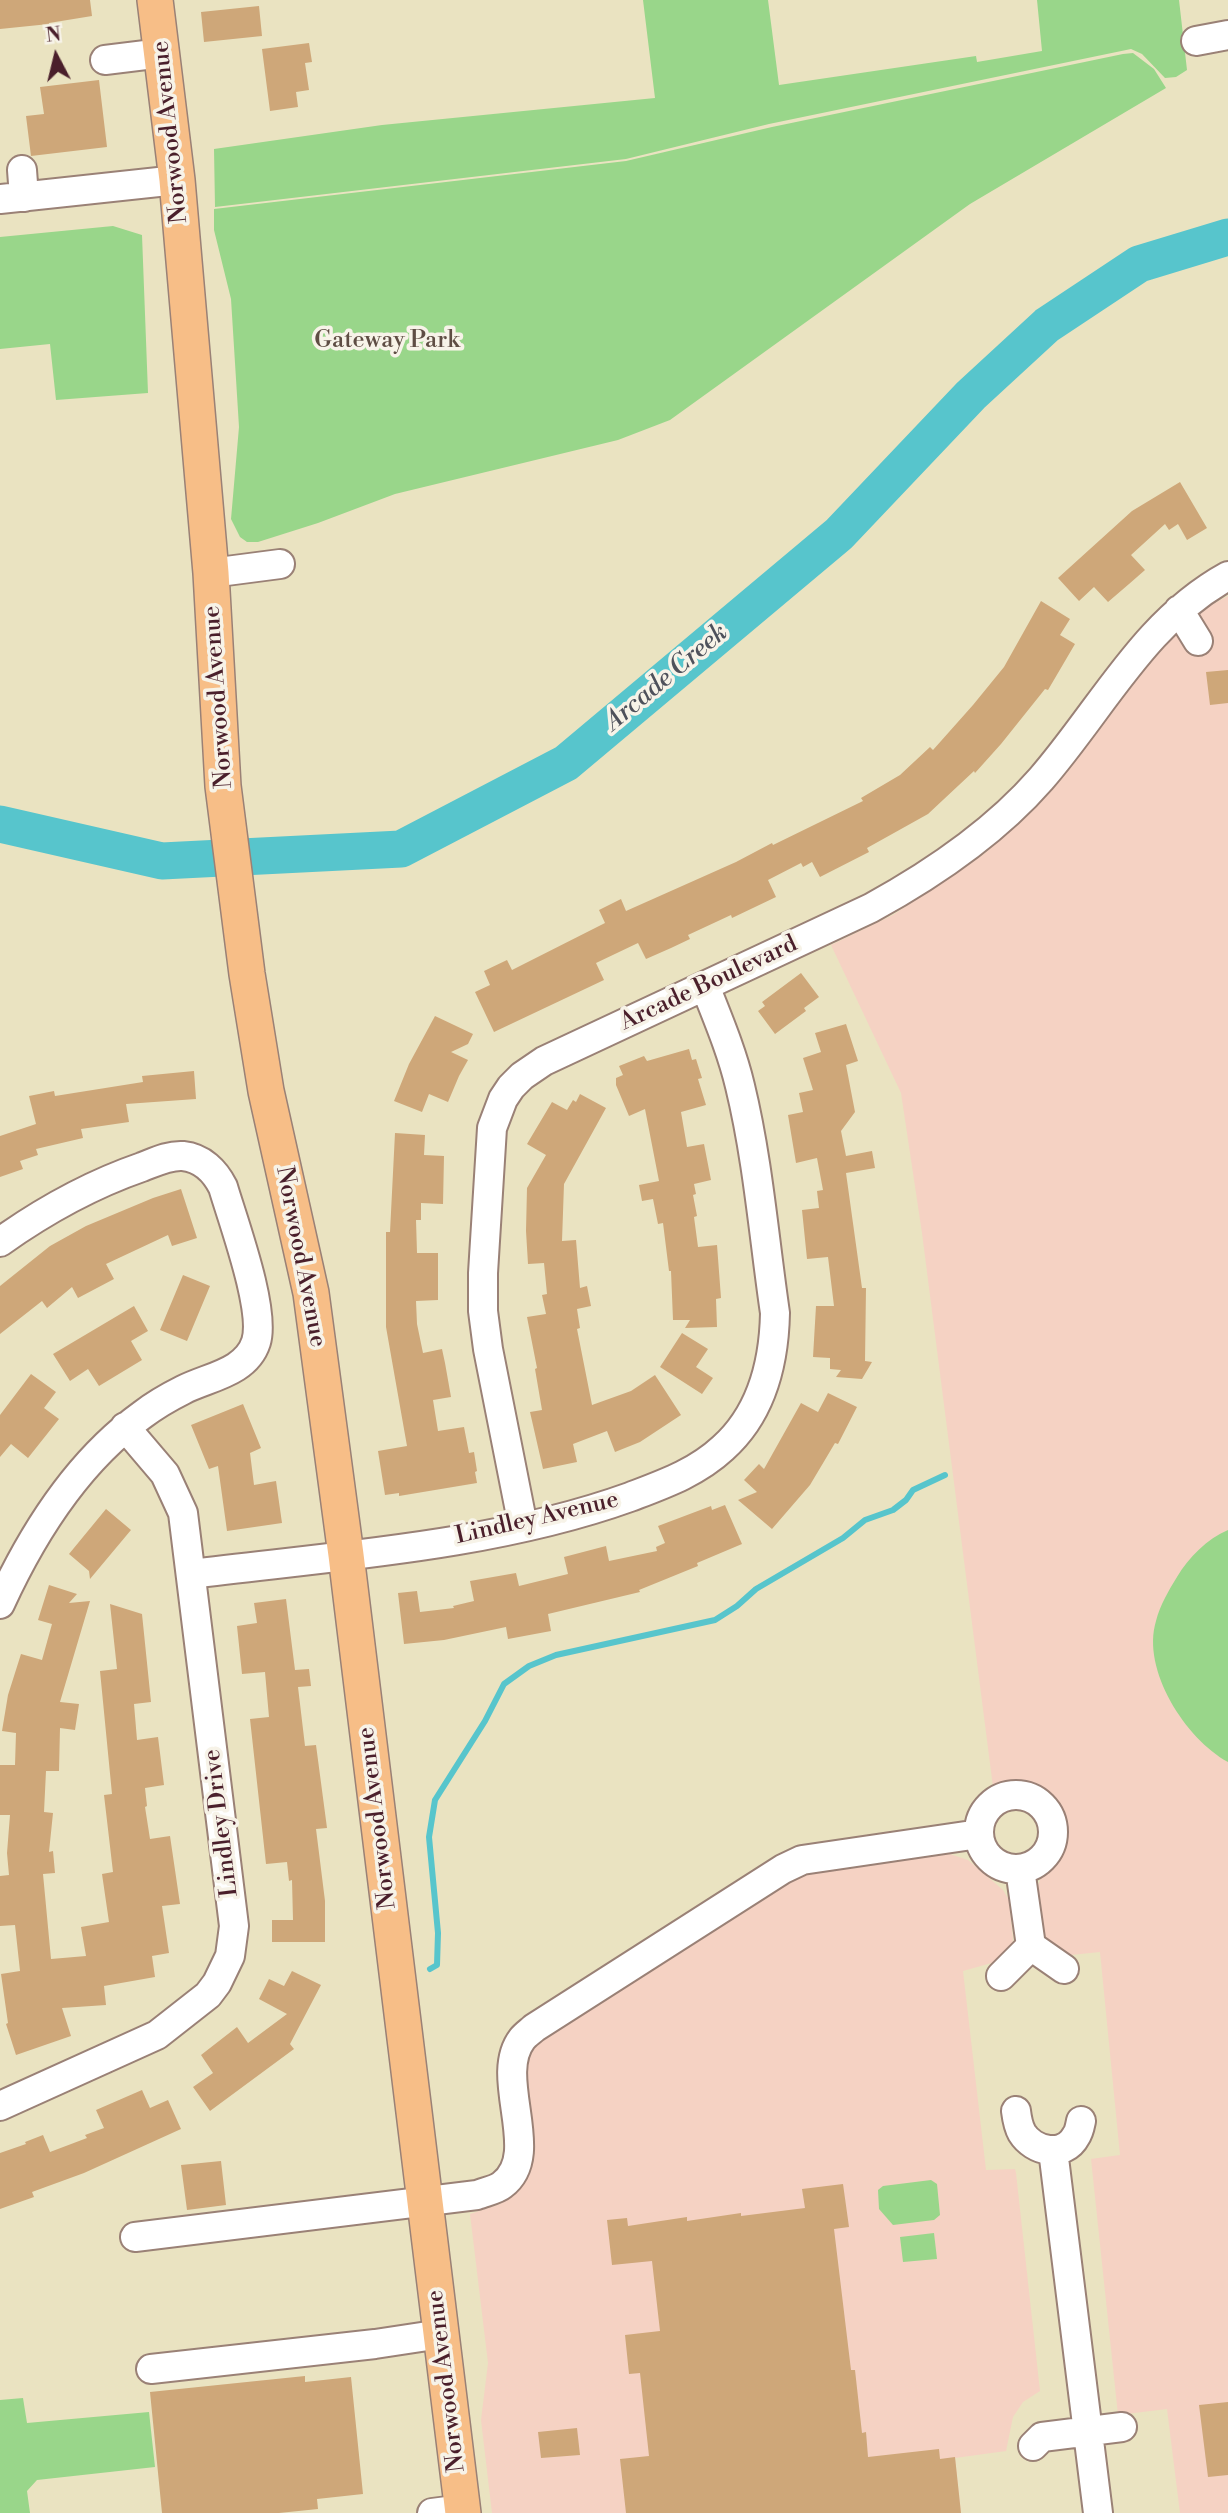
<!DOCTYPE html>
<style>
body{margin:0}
#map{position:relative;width:1228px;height:2513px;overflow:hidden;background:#eae3c1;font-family:"Libre Bodoni",serif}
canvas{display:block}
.north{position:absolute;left:21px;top:21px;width:70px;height:70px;-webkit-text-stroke:5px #f7f3e8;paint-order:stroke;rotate:353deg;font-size:19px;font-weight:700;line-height:28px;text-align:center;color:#4a1f2b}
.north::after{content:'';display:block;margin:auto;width:24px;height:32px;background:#4a1f2b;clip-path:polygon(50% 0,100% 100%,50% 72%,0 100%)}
</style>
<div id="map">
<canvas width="1228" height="2513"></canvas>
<div class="north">N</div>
</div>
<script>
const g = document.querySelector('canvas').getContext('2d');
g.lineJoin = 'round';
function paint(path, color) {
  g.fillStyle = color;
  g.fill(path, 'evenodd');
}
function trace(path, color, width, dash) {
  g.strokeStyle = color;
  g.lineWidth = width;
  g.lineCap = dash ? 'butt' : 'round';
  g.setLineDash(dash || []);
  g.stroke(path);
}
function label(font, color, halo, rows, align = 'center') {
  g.font = font + ' "Libre Bodoni",serif';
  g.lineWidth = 7;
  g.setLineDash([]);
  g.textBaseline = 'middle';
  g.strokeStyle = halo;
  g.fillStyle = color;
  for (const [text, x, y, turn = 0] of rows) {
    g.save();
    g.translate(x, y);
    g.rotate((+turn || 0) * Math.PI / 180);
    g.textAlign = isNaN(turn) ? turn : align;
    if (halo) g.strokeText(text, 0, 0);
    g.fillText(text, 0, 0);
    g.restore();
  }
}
paint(new Path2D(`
 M 1228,596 L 1228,2513 L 1180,2513 L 1167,2409 L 1118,2415 L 1091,2159 L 1120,2155 L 1100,1952 L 1061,1956 L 1039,1935 L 1035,1897 L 1037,1887 L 1041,1878 L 1059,1857 L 1064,1840 L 1065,1827 L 1057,1799 L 1034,1784 L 1013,1782 L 993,1787 L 922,1233 L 901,1093 L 831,945 L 893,915 L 984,854 L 1027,815 L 1058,780 L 1145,661 L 1182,621 Z
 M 950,1854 L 968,1860 L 1003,1890 L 1009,1900 L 1013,1939 L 1012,1947 L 1007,1955 L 995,1962 L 963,1971 L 986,2170 L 1015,2169 L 1016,2173 L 1040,2391 L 1023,2402 L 1013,2417 L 1006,2451 L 955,2458 L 961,2513 L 492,2513 L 481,2420 L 488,2363 L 470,2214 L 500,2204 L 523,2185 L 535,2151 L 524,2067 L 533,2045 L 799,1873 Z`), '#f5d2c3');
paint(new Path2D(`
 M 643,0 L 768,0 L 779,85 L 976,56 L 977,62 L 1042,51 L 1037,0 L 1179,0 L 1187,70 L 1176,77 L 1165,78 L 1142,54 L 1131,49 L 769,124 L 626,159 L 215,207 L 214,149 L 382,125 L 655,98 Z
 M 1133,53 L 1154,69 L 1166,88 L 970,204 L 670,420 L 618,440 L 395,494 L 318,523 L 258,542 L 247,542 L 240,537 L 231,519 L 239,427 L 231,299 L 214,230 L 214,209 L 626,161 L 772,127 L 1123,54 Z
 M 113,226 L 142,235 L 148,393 L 56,400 L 50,344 L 0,349 L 0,237 Z
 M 1228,1530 L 1228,1762 C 1186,1739 1141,1670 1156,1621 C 1160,1605 1169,1590 1177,1577 C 1189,1557 1207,1539 1228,1530 Z
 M 931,2180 L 937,2184 L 940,2215 L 934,2220 L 893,2225 L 879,2209 L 878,2190 L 883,2186 Z
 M 934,2233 L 937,2259 L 903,2262 L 900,2237 Z
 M 23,2398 L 27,2423 L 149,2412 L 155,2467 L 37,2480 L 27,2491 L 30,2513 L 0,2513 L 0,2400 Z`), '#99d68a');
trace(new Path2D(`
 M 430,1969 L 437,1965 L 438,1933 L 429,1837 L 435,1800 L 485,1721 L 504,1684 L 529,1666 L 556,1655 L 715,1620 L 737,1606 L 756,1589 L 843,1538 L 865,1520 L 893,1510 L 906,1500 L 913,1490 L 945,1475`), '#57c5cc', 6);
trace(new Path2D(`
 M 0,824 L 162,861 L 401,849 L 566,763 L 839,534 L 971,395 L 1047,325 L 1139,264 L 1228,237`), '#57c5cc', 37);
paint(new Path2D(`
 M 0,0 L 90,0 L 92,16 L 49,23 L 49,24 L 0,29 Z
 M 259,6 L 262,36 L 204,42 L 201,12 Z
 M 309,43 L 312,62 L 305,63 L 309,90 L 296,92 L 298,107 L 270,111 L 262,49 Z
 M 99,80 L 107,147 L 31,156 L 26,116 L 44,114 L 40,87 Z
 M 1180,482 L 1207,528 L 1187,540 L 1178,524 L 1169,530 L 1165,524 L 1131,555 L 1145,570 L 1129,584 L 1108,602 L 1094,587 L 1079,601 L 1058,578 L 1132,511 Z
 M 1041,601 L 1070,619 L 1060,635 L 1075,644 L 1048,690 L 1045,689 L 1001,744 L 975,773 L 974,771 L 928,814 L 867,848 L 869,852 L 820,877 L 812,862 L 803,867 L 801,863 L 768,880 L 776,897 L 732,918 L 731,915 L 688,935 L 690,939 L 671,948 L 646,959 L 638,943 L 596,963 L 604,980 L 494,1032 L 475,992 L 490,985 L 484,971 L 507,960 L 512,970 L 605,923 L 599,910 L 621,899 L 626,911 L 736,862 L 772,843 L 773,845 L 863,801 L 861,798 L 900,775 L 930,747 L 933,750 L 973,705 L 1004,667 Z
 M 1228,670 L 1228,703 L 1210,705 L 1206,672 Z
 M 801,973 L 819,997 L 804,1008 L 806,1011 L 775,1034 L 758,1011 L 765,1006 L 762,1002 Z
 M 435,1016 L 473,1034 L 468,1044 L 451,1052 L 468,1060 L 459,1076 L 448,1102 L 429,1094 L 422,1112 L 394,1101 L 409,1064 Z
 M 846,1024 L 858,1061 L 846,1065 L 855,1112 L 841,1131 L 846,1156 L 872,1151 L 875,1168 L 846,1173 L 862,1288 L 866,1288 L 865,1361 L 872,1362 L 862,1379 L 836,1377 L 841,1370 L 830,1369 L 830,1358 L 813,1357 L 816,1306 L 834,1306 L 828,1257 L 807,1259 L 802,1210 L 819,1208 L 817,1191 L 823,1190 L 817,1158 L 796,1163 L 788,1115 L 803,1112 L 799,1093 L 813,1090 L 803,1058 L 821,1052 L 815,1033 Z
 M 689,1049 L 692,1060 L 696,1059 L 702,1078 L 698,1079 L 706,1105 L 681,1112 L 687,1147 L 704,1144 L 711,1180 L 694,1184 L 696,1194 L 693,1195 L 697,1216 L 694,1217 L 698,1247 L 717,1245 L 721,1298 L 716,1299 L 717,1327 L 685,1328 L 690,1320 L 673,1320 L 671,1271 L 669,1271 L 663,1223 L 658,1224 L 653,1199 L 642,1201 L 639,1185 L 659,1181 L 645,1109 L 629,1116 L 616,1085 L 616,1078 L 623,1075 L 619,1066 L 644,1056 L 647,1061 Z
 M 194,1071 L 196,1099 L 126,1104 L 129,1122 L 81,1129 L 83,1138 L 36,1149 L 38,1155 L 20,1161 L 23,1169 L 0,1177 L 0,1136 L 36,1124 L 29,1096 L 54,1091 L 55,1096 L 143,1082 L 142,1076 Z
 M 580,1094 L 606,1108 L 564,1184 L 562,1241 L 576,1240 L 580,1288 L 587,1286 L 591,1306 L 577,1309 L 580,1328 L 577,1329 L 592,1405 L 631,1391 L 655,1375 L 681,1415 L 640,1442 L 615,1452 L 607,1431 L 573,1444 L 577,1462 L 543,1469 L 530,1412 L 542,1410 L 535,1369 L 537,1368 L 527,1317 L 546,1314 L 542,1295 L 547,1294 L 544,1263 L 528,1264 L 526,1231 L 527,1188 L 546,1155 L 527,1144 L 552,1102 L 567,1110 L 573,1100 L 576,1102 Z
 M 395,1133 L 425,1135 L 424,1155 L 444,1156 L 443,1204 L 421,1203 L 421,1220 L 416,1220 L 417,1253 L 438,1253 L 438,1300 L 416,1301 L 417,1324 L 423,1353 L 442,1349 L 445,1363 L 451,1397 L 433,1400 L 438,1431 L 464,1427 L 469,1453 L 474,1452 L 477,1471 L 475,1472 L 477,1483 L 399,1496 L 399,1493 L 385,1495 L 378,1451 L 407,1446 L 386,1327 L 386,1232 L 390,1232 Z
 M 181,1189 L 197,1238 L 172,1246 L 168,1235 L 106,1264 L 114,1279 L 78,1298 L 72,1287 L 47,1308 L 42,1301 L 0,1334 L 0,1286 L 50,1246 L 86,1226 L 153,1198 Z
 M 183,1275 L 210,1286 L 187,1341 L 160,1330 Z
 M 134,1306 L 148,1331 L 131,1341 L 142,1360 L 99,1386 L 88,1369 L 70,1381 L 53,1354 Z
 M 682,1333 L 708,1349 L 696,1367 L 713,1378 L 702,1394 L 660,1367 Z
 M 31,1374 L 56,1392 L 44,1408 L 59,1419 L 28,1458 L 11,1444 L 0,1457 L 0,1415 Z
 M 828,1393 L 857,1407 L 838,1444 L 835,1443 L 810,1485 L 772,1529 L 738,1500 L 757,1492 L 744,1480 L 759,1464 L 764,1469 L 801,1403 L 818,1412 Z
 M 243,1404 L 261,1448 L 250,1453 L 254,1485 L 276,1481 L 282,1523 L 227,1531 L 218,1466 L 209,1469 L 191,1425 Z
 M 725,1505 L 742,1544 L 697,1563 L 698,1566 L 639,1590 L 640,1592 L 548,1614 L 551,1631 L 508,1639 L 506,1627 L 444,1640 L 404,1644 L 398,1593 L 417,1591 L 420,1612 L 454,1608 L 453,1606 L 474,1601 L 470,1581 L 516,1573 L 519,1586 L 568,1574 L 564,1557 L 606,1546 L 609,1561 L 657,1551 L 656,1547 L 665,1543 L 658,1526 L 711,1506 L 712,1510 Z
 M 106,1509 L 131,1530 L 90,1579 L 89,1571 L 69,1554 Z
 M 49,1585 L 77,1594 L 69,1603 L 90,1601 L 60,1702 L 79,1704 L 75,1730 L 60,1728 L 59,1771 L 46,1771 L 44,1812 L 53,1813 L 49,1852 L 53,1851 L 55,1873 L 43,1874 L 51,1959 L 86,1956 L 81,1927 L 109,1922 L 102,1874 L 113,1872 L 104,1795 L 112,1794 L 100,1671 L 117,1669 L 110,1604 L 142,1614 L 151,1702 L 134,1704 L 137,1740 L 158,1737 L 164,1785 L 145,1788 L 147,1806 L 145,1807 L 150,1839 L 170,1836 L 180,1904 L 162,1906 L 169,1953 L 152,1956 L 155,1977 L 104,1986 L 106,2005 L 62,2008 L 71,2036 L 16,2055 L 6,2024 L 8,2023 L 1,1974 L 20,1971 L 15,1925 L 0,1926 L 0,1876 L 9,1875 L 7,1853 L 10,1815 L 0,1815 L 0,1765 L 15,1765 L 16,1733 L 2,1731 L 8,1695 L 21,1654 L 42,1660 L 52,1624 L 38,1620 Z
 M 286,1599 L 295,1670 L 309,1669 L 311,1686 L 298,1687 L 305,1746 L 316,1745 L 327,1828 L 316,1829 L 325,1901 L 325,1942 L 272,1942 L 272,1920 L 293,1920 L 292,1880 L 289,1881 L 287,1862 L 266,1864 L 250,1719 L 269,1717 L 265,1672 L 242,1674 L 237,1626 L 257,1623 L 254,1603 Z
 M 292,1971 L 321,1985 L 290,2044 L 294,2049 L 210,2111 L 193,2087 L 213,2073 L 201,2055 L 237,2027 L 248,2043 L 287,2014 L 259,1999 L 269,1979 L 284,1986 Z
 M 142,2090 L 150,2108 L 168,2100 L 181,2129 L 84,2173 L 32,2192 L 34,2197 L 0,2209 L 0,2153 L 26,2144 L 25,2142 L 43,2135 L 50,2152 L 87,2138 L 85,2135 L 104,2128 L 96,2110 Z
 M 221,2161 L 226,2205 L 187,2210 L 181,2165 Z
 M 843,2184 L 849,2227 L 834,2229 L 851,2370 L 855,2370 L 862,2433 L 866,2432 L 868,2457 L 939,2449 L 940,2459 L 955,2457 L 961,2513 L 626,2513 L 620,2459 L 649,2456 L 640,2373 L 629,2374 L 625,2335 L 660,2331 L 652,2261 L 612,2265 L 607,2220 L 627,2218 L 628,2226 L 687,2217 L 687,2221 L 741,2213 L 741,2216 L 805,2208 L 802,2189 Z
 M 305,2376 L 305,2382 L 351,2377 L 363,2494 L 317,2499 L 318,2509 L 279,2513 L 162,2513 L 150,2392 Z
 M 1228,2402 L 1228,2475 L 1208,2477 L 1199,2405 Z
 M 577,2428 L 580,2455 L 541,2458 L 538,2432 Z`), '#cea779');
const minor = new Path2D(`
 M 1196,41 L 1228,35
 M 105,60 L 162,53
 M 22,170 L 24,197
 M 0,199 L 177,180
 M 211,573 L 280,564
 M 1179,610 L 1198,641
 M 0,1242 C 45,1210 90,1185 142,1167 C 155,1162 169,1155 183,1156 C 202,1158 215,1171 223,1187 C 233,1221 266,1310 256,1342 C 246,1373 208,1377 183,1390 C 169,1397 155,1405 142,1415 C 77,1462 33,1532 0,1604
 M 523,1526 L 488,1349 L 483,1311 L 483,1273 L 492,1128 L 503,1099 L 511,1087 L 522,1076 L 544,1061 L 871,908 C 933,874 994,833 1041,779 C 1102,709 1144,622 1228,576
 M 191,1574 C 335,1556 494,1546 630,1497 C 664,1484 696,1473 723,1448 C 762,1413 774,1363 775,1313 C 764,1238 758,1160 740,1086 C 732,1052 718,1019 705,986
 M979 1832a37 37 0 1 1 74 0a37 37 0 1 1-74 0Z
 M 1020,1869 L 1031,1946 L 1064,1969
 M 1001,1976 L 1031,1946
 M 0,2106 L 157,2035 L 208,1995 L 217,1983 L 230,1956 L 234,1926 L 183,1513 L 165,1474 L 125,1427
 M 1016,2111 C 1017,2119 1018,2126 1022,2133 C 1033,2151 1064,2159 1076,2136 C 1079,2132 1080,2126 1081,2121
 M 1053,2150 L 1098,2513
 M 135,2237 L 477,2195 C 484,2192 496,2190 502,2185 C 544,2154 492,2078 522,2039 C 525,2035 531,2031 534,2028 L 783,1869 L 802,1860 L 979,1834
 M 151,2369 L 375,2344 L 441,2334
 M 1033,2446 L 1042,2437 L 1122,2427
 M 432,2513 L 463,2509`);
const major = new Path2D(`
 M 155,0 L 177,180 L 211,573 L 223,786 L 247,974 L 266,1091 L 311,1293 L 346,1555 L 463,2513`);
trace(minor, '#9a8176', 32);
trace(major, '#9a8176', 38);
trace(minor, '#fff', 28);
trace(major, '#f7be87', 35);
label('24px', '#4a1f2b', '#f7f3e8', [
 ["Norwood Avenue",171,132,-96],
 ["Norwood Avenue",219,697,-94],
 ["Arcade Boulevard",709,984,-25],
 ["Norwood Avenue",300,1257,79],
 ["Lindley Avenue",537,1519,-13],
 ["Norwood Avenue",378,1818,-97],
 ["Lindley Drive",222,1823,-97],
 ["Norwood Avenue",447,2381,-97]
]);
label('24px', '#5e4d43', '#f7f3e8', [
 ["Gateway Park",387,341]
]);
label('italic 26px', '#4e515b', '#f7f3e8', [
 ["Arcade Creek",667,678,-40]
]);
</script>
